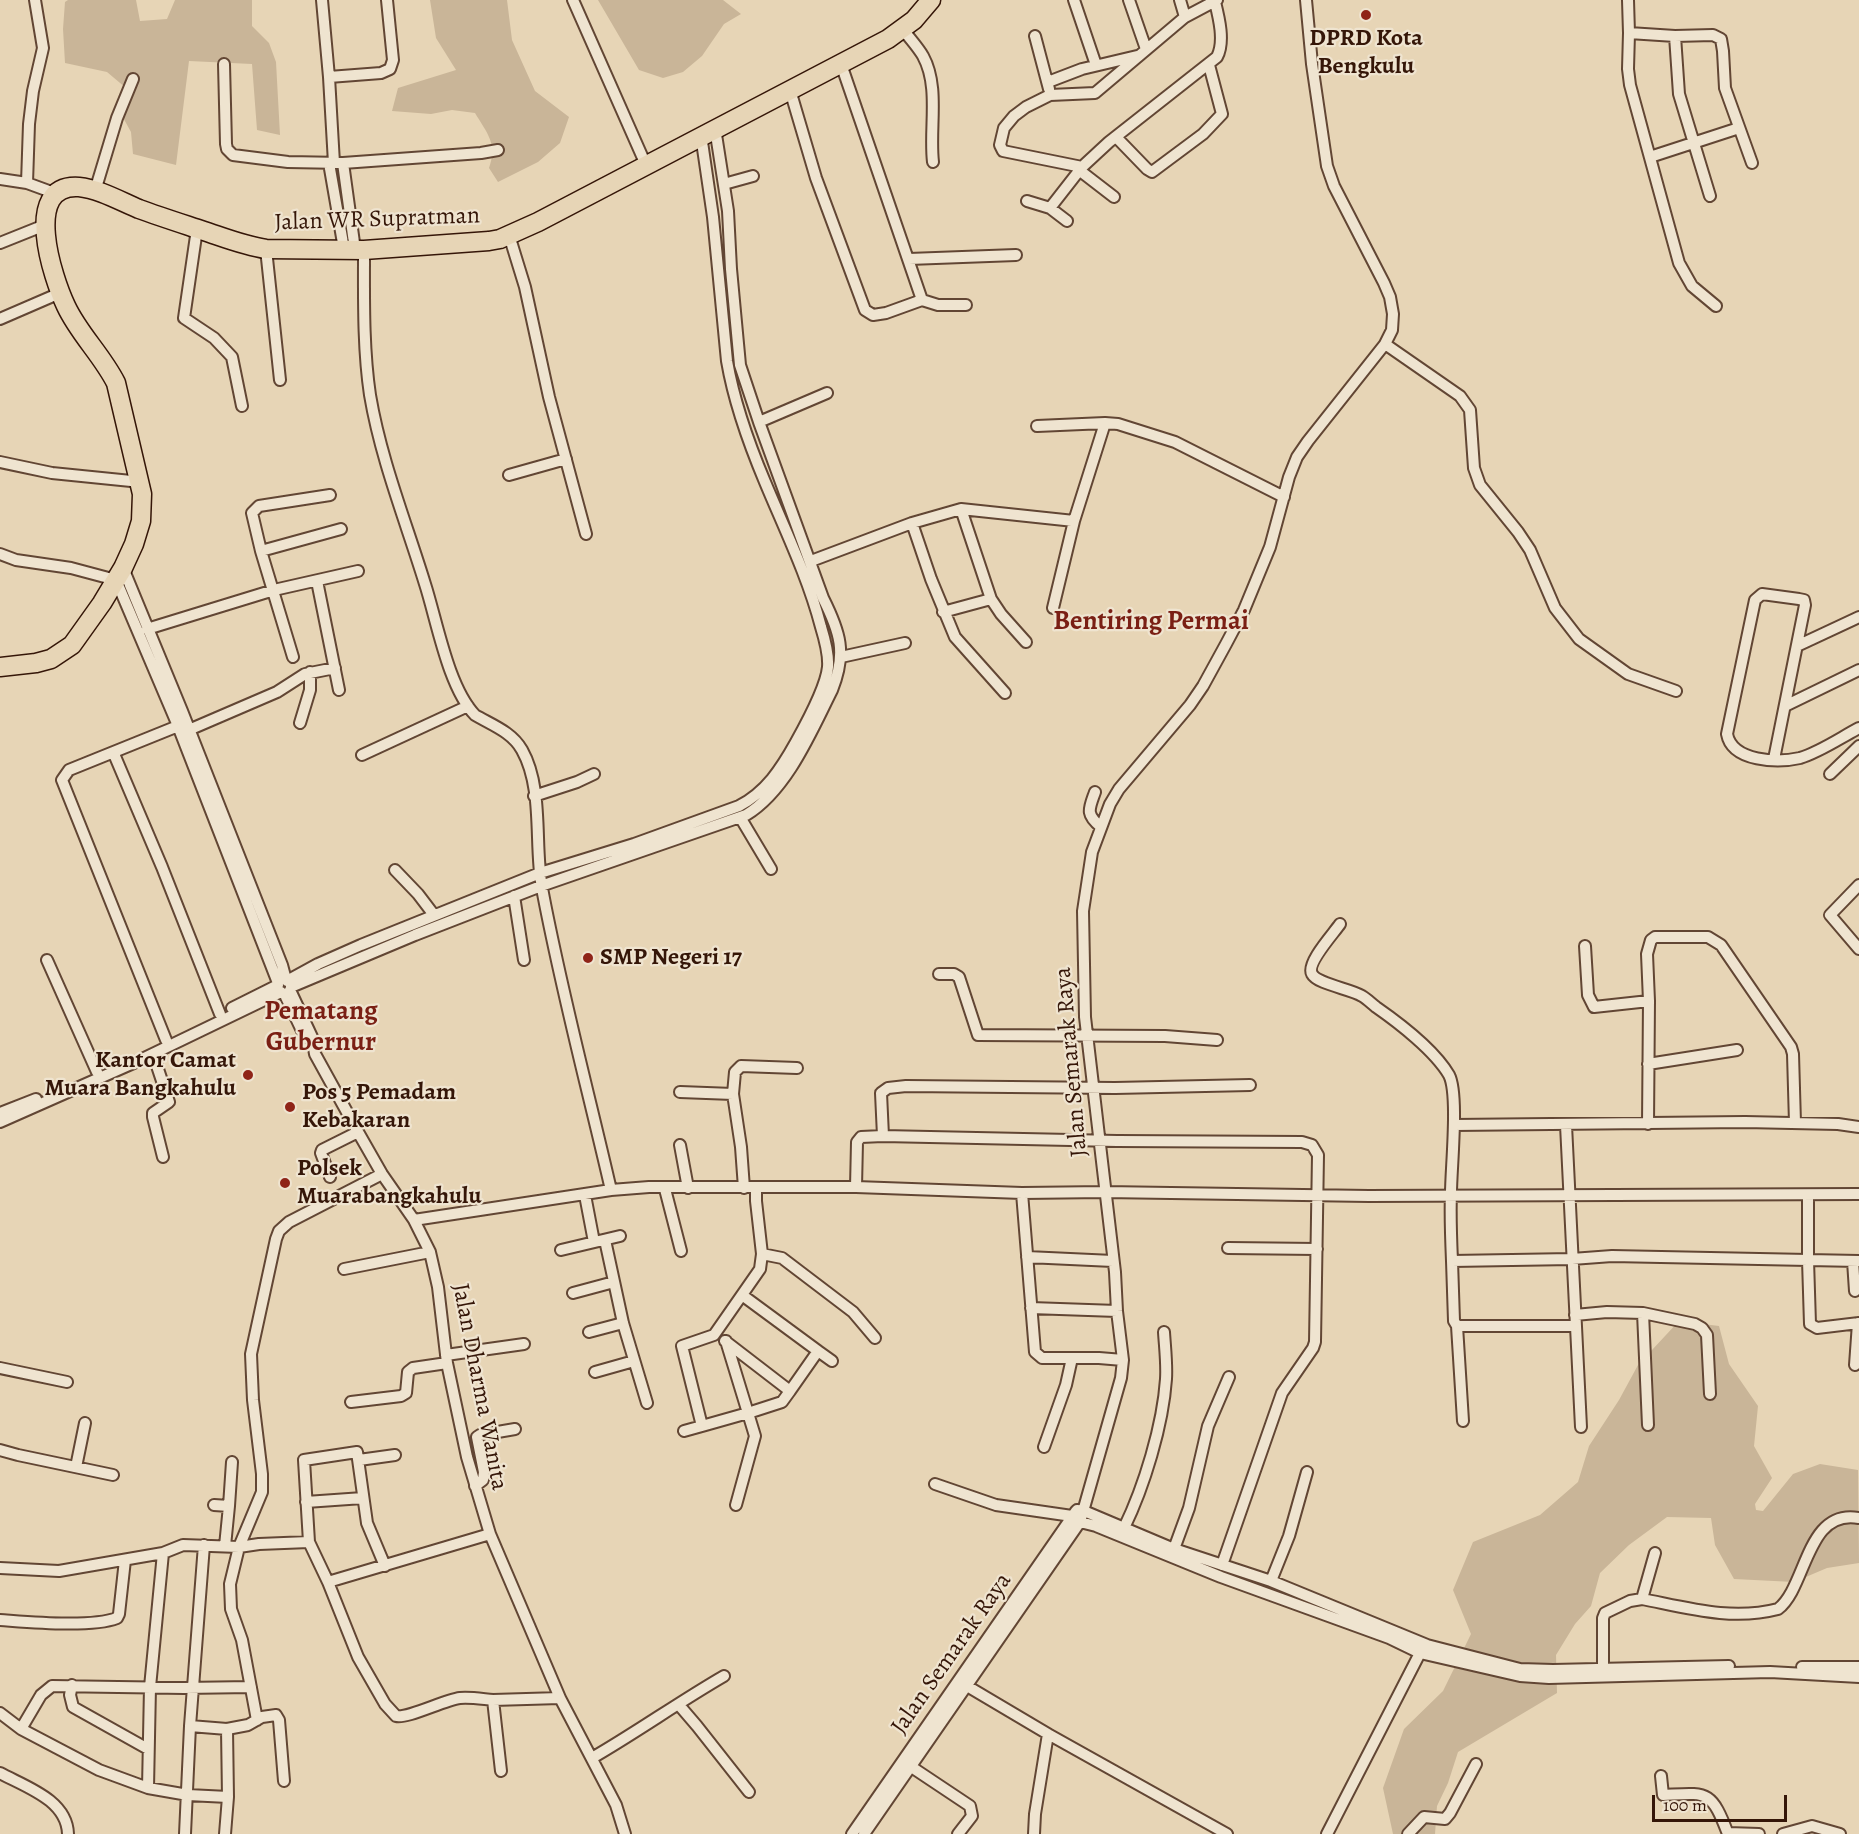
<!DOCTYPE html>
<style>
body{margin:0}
#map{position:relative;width:1859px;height:1834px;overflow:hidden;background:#e7d5b6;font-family:Alegreya,serif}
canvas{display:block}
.scale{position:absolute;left:1652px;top:1795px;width:135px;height:27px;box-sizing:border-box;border:3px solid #351608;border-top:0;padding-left:8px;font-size:18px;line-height:21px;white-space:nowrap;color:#351608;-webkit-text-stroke:4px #efe4d0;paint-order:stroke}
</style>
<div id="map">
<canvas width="1859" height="1834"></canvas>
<div class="scale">100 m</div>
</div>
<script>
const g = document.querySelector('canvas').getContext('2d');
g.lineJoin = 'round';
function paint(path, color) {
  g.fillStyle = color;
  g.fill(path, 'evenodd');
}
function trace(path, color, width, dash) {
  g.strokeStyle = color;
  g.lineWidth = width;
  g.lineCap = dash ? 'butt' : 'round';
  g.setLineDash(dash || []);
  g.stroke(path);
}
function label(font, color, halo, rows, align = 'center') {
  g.font = font + ' Alegreya,serif';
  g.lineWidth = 4.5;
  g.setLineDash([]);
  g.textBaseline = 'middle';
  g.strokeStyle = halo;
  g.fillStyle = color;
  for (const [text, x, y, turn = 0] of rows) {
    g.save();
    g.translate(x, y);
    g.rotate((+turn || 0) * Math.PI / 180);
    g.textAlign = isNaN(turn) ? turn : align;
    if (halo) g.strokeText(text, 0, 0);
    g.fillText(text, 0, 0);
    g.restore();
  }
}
paint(new Path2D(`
 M 68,0 L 136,0 L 140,21 L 167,19 L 175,0 L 252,0 L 252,26 L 269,43 L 276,62 L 280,135 L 257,130 L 252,64 L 189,61 L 176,165 L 133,154 L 131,132 L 120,112 L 126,88 L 107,72 L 65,63 L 63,29 L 65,2 Z
 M 430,0 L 507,0 L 512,40 L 535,91 L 569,117 L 560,143 L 538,162 L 498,182 L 489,168 C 498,144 487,133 475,113 L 452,110 L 431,114 L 392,111 L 398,88 L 456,70 L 436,38 Z
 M 598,0 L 723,0 L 741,14 L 724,24 L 702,56 L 683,72 L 663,78 L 639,70 Z
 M 1679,1321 L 1719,1326 L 1729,1364 L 1758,1406 L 1754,1446 L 1772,1478 L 1755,1504 L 1756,1510 L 1763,1511 L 1793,1474 L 1820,1464 L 1858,1470 L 1859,1563 L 1827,1568 L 1794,1582 L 1734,1579 L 1715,1545 L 1711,1518 L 1667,1517 L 1629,1545 L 1600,1573 L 1591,1606 L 1575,1624 L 1556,1655 L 1557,1693 L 1458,1752 L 1448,1783 L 1437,1806 L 1435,1834 L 1393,1834 L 1383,1788 L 1404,1729 L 1443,1691 L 1471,1634 L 1453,1590 L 1473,1542 L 1540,1515 L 1578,1482 L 1589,1446 L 1619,1400 L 1638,1365 Z`), '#c9b598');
const minor = new Path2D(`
 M 322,0 L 329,77 L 334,163
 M 573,0 L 646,165
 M 1074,0 L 1096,65
 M 1129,0 L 1146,49
 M 1180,0 L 1185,17
 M 1628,0 L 1629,33 L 1675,36 L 1679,94 L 1710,196
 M 903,29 C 909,38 917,46 923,56 C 940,87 929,128 933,162
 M 1629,33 L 1628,69 L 1630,85 L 1679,263 L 1692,286 L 1716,306
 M 1035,36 L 1049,89
 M 1675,36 L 1713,35 L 1721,39 L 1723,51 L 1725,88 L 1752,163
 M 224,64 L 226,144 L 227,149 L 233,155 L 288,162 L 343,163 L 481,153 L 498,150
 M 841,64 L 922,300 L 938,305 L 966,305
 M 329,77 L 381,73 L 390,69 L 393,60 L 387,0
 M 1048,82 L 1082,69 L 1137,56
 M 790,90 L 816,178 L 865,310 L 873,315 L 886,313 L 922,300
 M 1116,137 L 1147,169 L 1152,172 L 1203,134 L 1222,114 L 1209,65
 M 1650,157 L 1739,128
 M 329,163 L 344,249
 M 343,163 L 355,250
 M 1082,167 L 1109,142 L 1217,57 C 1225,42 1219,18 1215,2
 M 1079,170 L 1114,197
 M 0,179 L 27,183 L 57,194
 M 27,183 L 29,124 L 33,91 L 43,48 L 35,0
 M 724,184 L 753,176
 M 95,191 L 117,118 L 133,79
 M 1027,201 L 1050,208 L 1067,221
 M 1050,208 L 1082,167 L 1003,151 L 1000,145 L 1004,128 L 1014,116 L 1026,107 L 1050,95 L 1095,93 L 1185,17 L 1217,0
 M 197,229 L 184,318 L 214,338 L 232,357 L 242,406
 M 509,235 L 525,287 L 549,397 L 586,534
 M 0,243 L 45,225
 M 266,249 L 280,380
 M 364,250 C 364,298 363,348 370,395 C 381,460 406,522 425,584 C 437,621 448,687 475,715 C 492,725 512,732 522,750 C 544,789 534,845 542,888 C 561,990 588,1090 611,1190
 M 909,259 L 1016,255
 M 0,319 L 60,293
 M 1385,344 L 1460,396 L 1470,410 L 1474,468 L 1480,485 L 1518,532 L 1530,550 L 1555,608 L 1579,639 L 1628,674 L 1676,691
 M 759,422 L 827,393
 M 1037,426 L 1105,423 L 1118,424 L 1175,442 L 1284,497
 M 0,462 L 52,473 L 141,482
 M 509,475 L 566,459
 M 961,509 L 991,599 L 1001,614 L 1026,642
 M 912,523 L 931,579 L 955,637 L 1005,693
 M 261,551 L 341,529
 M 0,554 L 16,560 L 71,568 L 116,580 L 176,721 L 278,983
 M 811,561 L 912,523 L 961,509 L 1074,521
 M 123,568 L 182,711 L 282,965 L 286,980
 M 317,581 L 339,690
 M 1053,608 L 1074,521 L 1105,423
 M 943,612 L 991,599
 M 147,629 L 274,590 L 358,571
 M 1797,646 L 1859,617
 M 293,657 L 261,551 L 252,513 L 259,506 L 330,495
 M 841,657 L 905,643
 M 1785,706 L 1859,670
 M 300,723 L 310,690 L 310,672
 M 184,732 L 277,692 L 305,674 L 335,668
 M 114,754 L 162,867 L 220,1014
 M 362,755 L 468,706
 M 1774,759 L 1805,605 L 1804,600 L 1799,599 L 1762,594 L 1755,600 L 1727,734 C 1732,762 1778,763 1800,758 C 1820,752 1840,738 1859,728
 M 1830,774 L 1859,746
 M 1095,792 C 1089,809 1085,814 1101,827
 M 534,796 L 577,782 L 594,774
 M 740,817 L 771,869
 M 395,870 L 418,894 L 434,915
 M 1859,885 L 1830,915 L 1859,949
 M 514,896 L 524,960
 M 1340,924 C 1334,933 1306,963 1312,974 C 1317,984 1351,989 1362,996 C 1367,999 1371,1003 1376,1007 C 1399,1023 1435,1051 1449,1075 C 1459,1094 1451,1168 1451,1193 C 1450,1215 1451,1238 1452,1261
 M 1585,946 L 1588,995 L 1594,1007 L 1649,1001
 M 47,960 L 97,1072
 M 939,974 L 954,974 L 959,977 L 978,1035 L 1165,1036 L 1217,1040
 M 287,981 L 318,964 L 361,945 L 540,873 L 634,844 L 739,806 C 766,792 781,769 796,742 C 806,724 826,688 828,667 C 829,654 825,640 821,627 C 808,577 785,530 765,482 C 749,444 734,402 727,361 L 713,217 L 701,135
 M 291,987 L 415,935 L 541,886 L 746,815 C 787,790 811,732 832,690 C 847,653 840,632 823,598 L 759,422 L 740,365 L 731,269 L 728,211 L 715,128
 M 290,990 L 312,1037 L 315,1054 L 358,1132 L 382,1174 L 414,1220 L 430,1252 L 438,1287 L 447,1363 L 467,1457 L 490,1534 L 560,1698 L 616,1805 L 625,1834
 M 286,997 L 305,1037
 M 232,1008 L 278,985
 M 166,1040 L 62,780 L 69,770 L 178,726
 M 153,1054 L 169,1102 L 153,1113 L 153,1117 L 163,1157
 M 1648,1064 L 1737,1050
 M 680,1092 L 733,1094
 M 0,1113 L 36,1099
 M 0,1122 L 138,1061 L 281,992
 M 1648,1124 L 1649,1001 L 1647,954 L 1651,940 L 1655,937 L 1708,937 L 1721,945 L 1791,1047 L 1793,1054 L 1795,1123
 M 1454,1125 L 1745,1122 L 1838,1124 L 1859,1127
 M 1566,1125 L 1581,1427
 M 883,1136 L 881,1093 L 888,1088 L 906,1086 L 1115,1088 L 1250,1085
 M 680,1145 L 688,1188
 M 330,1177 L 321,1153 L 322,1150 L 358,1132
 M 856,1187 L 857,1142 L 861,1137 L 883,1136 L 1117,1141 L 1302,1142 L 1312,1145 L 1318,1155 L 1315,1342 L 1313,1348 L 1282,1393 L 1222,1565
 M 744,1188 L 741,1147 L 733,1094 L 735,1072 L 741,1066 L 797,1068
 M 665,1189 L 681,1251
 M 1022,1193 L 1035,1352 L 1042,1358 L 1099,1358 L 1123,1360
 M 585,1195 L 594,1242
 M 1808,1195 L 1808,1260 L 1859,1261
 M 414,1220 L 611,1190 L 649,1187 L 856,1187 L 1022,1193 L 1105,1192 L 1369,1196 L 1859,1194
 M 605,1240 L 623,1323 L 647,1403
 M 1228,1248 L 1317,1249
 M 561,1250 L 620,1236
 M 762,1254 L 782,1258 L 853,1312 L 875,1338
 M 1027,1257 L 1113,1261
 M 1853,1261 L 1855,1291
 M 344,1269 L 430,1252
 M 573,1293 L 614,1282
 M 1031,1308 L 1117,1311
 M 1643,1313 L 1648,1425
 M 1575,1315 L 1607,1312 L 1643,1313 L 1695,1324 L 1702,1328 L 1707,1335 L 1710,1394
 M 1457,1326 L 1576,1326
 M 589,1332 L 623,1323
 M 725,1341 L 790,1391 L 818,1351 L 742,1295
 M 726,1341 L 748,1413 L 702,1426 L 682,1346 L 714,1335 L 760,1269 L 762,1254 L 756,1201 L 756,1188
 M 818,1351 L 832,1361
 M 446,1355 L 524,1344
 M 1855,1365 L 1858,1323
 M 0,1368 L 67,1382
 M 595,1372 L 634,1361
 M 351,1402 L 401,1396 L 406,1393 L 408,1372 L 413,1368 L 447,1363
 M 1463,1421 L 1457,1326 L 1454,1321 L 1452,1261 L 1572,1259 L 1612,1256 L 1808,1260 L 1810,1324 L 1817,1328 L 1859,1323
 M 684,1431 L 702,1426
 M 1044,1447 L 1066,1385 L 1072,1358
 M 0,1450 L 18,1455 L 113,1475
 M 359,1460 L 395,1455
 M 76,1467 L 85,1423
 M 935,1484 L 996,1505 L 1072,1516 L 1080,1522 L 1096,1526 L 1221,1577 L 1389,1638 L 1420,1653 L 1520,1676 L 1549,1678 L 1770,1672 L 1859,1677
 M 475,1486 L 483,1480 L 484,1472 L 477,1437 L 480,1435 L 515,1429
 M 306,1502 L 363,1498
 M 214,1505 L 229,1506 L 225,1546
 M 736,1505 L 755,1436 L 748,1413 L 782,1402 L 790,1391
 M 229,1506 L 232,1462
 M 1077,1510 L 1084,1511 L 1174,1549 L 1271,1581 L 1427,1645 L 1520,1669 L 1553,1670 L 1729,1666
 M 1124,1528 C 1144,1487 1163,1425 1166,1379 C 1167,1364 1165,1348 1164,1332
 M 309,1542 L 304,1460 L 357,1452 L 367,1523 L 385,1566
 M 1174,1549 L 1189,1508 L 1208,1426 L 1229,1377
 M 0,1568 L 59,1571 L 163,1553 L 183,1545 L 239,1547 L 259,1544 L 309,1542 L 328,1582 L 490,1534
 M 1271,1581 L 1289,1536 L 1307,1472
 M 328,1582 L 358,1657 L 385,1704 L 396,1716 C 407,1719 444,1700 460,1698 C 470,1697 482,1699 493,1700
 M 1642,1599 C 1688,1608 1732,1621 1778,1609 C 1807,1587 1806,1508 1859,1518
 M 0,1620 C 29,1622 91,1628 117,1618 L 119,1614 L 125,1560
 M 1802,1667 L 1859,1667
 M 1603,1674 L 1603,1618 L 1605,1613 L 1630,1601 L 1642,1599 L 1655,1553
 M 961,1684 L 967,1686 L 1048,1734 L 1227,1834
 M 72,1685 L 70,1695 L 73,1707 L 148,1749
 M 679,1705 L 697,1726 L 749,1792
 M 0,1713 L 21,1729 L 99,1770 L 148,1788 L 188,1795 L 228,1797
 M 257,1720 L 242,1640 L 231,1609 L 230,1584 L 239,1547 L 262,1492 L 262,1474 L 253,1400 L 251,1354 L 276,1239 L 279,1231 L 289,1222 L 382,1174
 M 190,1726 L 227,1729 L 248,1725 L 262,1717 L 276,1715 L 279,1720 L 284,1781
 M 21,1729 L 41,1695 L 52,1686 L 184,1688 L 251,1687
 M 592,1758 C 637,1732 679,1702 724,1676
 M 910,1766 L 970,1806 L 972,1816 L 958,1834
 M 501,1771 L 493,1700 L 560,1698
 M 0,1773 C 26,1787 67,1800 68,1834
 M 1661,1776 L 1663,1795 C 1707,1793 1711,1789 1728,1834
 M 148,1788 L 150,1687 L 163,1553
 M 1728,1833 L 1759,1834
 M 185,1834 L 190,1726 L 204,1545
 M 225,1834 L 228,1797 L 227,1729
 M 852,1834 L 1076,1511
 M 864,1834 L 1080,1522 L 1121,1378 L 1123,1360 L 1117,1311 L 1115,1272 L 1085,1017 L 1083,911 L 1092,852 L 1110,804 L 1119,789 L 1190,705 L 1203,686 L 1226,644 L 1244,610 L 1270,547 L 1289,477 L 1297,457 L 1308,441 L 1385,344 L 1392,330 L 1393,314 L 1390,297 L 1384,283 L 1334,186 L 1327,166 L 1312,64 L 1306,0
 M 1034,1834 L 1035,1814 L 1048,1734
 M 1327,1834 L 1420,1653 L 1425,1647
 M 1408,1834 L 1424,1817 L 1445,1819 L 1450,1813 L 1476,1764
 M 1783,1834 L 1812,1826 L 1840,1834`);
const trunk = new Path2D(`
 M 0,667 L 36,663 L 51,659 L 72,645 L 102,603 L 123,568 L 134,544 L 141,521 L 142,494 L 116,383 C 102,355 79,334 66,306 C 53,279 21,183 79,187 C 99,189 120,201 139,209 C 161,217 183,224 204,231 C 225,238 245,246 266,249 L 364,250 L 489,241 L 500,239 L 538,222 L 888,39 L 914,20 L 931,0`);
trace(minor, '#624634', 14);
trace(trunk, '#351608', 21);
trace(minor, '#efe4d0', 10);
trace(trunk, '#e7d5b6', 18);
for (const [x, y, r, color] of [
 [1366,15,6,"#8f2418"],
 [588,958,6,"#8f2418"],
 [248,1075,6,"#8f2418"],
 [290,1107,6,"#8f2418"],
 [285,1183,6,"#8f2418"]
]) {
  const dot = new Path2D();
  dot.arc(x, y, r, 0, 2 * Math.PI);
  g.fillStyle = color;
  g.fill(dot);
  trace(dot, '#efe4d0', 2);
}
label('bold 24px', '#351608', '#efe4d0', [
 ["DPRD Kota",1366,39,"center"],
 ["Bengkulu",1366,67,"center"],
 ["SMP Negeri 17",600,958],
 ["Kantor Camat",236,1061,"right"],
 ["Muara Bangkahulu",236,1089,"right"],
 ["Pos 5 Pemadam",302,1093],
 ["Kebakaran",302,1121],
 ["Polsek",297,1169],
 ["Muarabangkahulu",297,1197]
], 'left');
label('24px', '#351608', '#efe4d0', [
 ["Jalan WR Supratman",377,220,-2],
 ["Jalan Semarak Raya",1072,1062,-95],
 ["Jalan Dharma Wanita",479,1387,79],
 ["Jalan Semarak Raya",952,1654,-55]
]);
label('bold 27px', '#7a1f14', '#efe4d0', [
 ["Bentiring Permai",1151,622],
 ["Pematang",321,1012],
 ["Gubernur",321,1043]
]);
</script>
